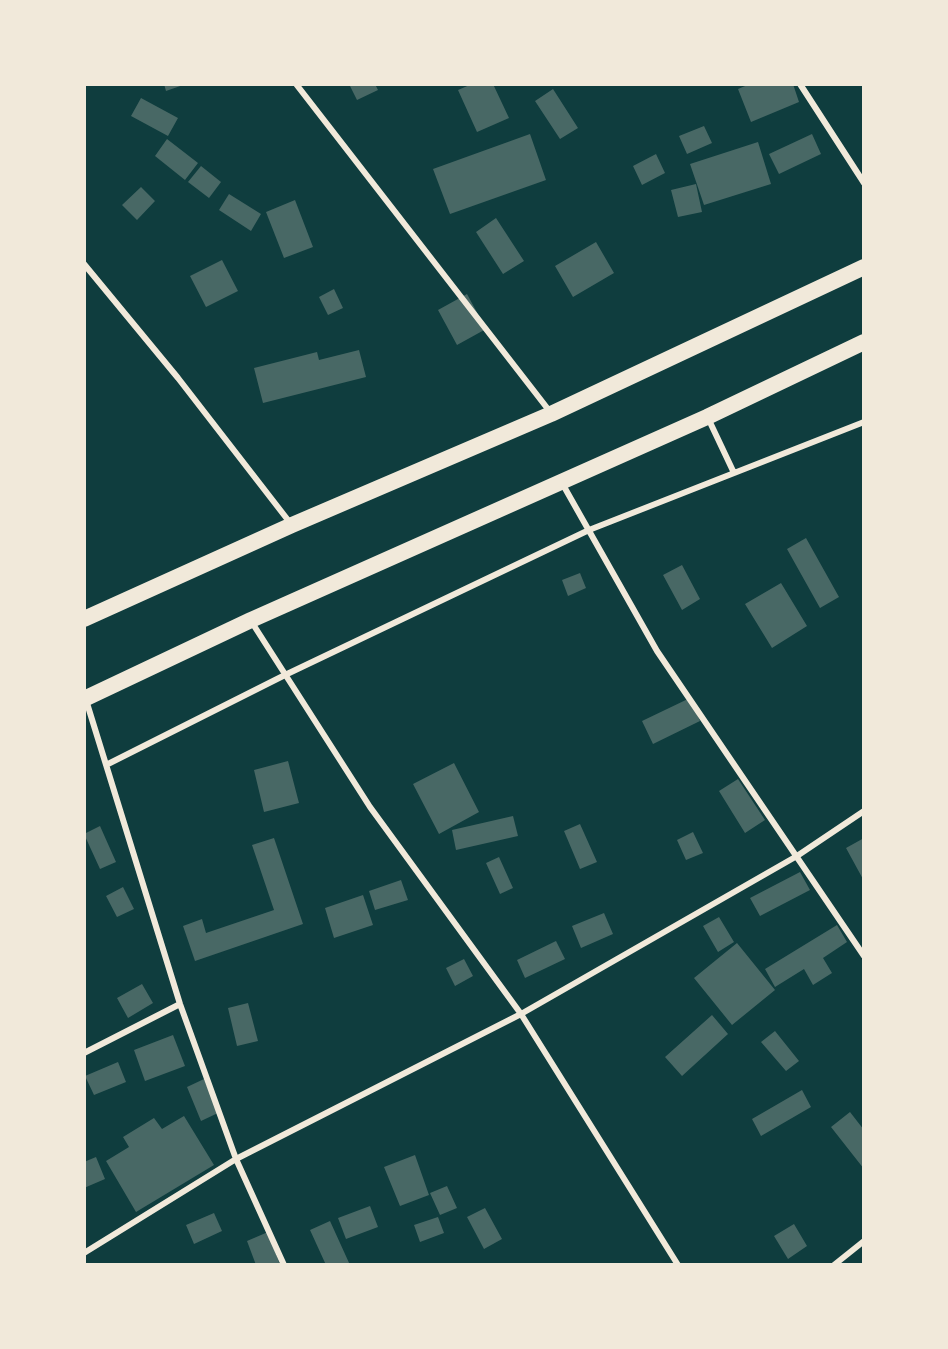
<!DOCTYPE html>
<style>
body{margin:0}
#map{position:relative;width:948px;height:1349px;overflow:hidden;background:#0f3d3e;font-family:Quicksand,sans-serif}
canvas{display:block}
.frame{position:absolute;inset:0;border:86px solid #f1e9da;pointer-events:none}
</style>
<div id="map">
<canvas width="948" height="1349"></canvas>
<div class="frame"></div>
</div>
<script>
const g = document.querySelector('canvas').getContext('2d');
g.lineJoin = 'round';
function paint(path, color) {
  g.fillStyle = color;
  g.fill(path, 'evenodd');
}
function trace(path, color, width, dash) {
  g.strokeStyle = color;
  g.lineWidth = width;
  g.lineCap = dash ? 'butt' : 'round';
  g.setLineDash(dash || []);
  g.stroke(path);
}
paint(new Path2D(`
 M 164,84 L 186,84 L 166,91 Z
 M 349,84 L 375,84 L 378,90 L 357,100 Z
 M 472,84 L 493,84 L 509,118 L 477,132 L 458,90 Z
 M 750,84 L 793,84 L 799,102 L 751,122 L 738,89 Z
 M 553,89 L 578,128 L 560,139 L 535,101 Z
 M 141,98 L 178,118 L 168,136 L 131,116 Z
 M 704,126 L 712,143 L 687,154 L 679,136 Z
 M 530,134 L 546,180 L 450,214 L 433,169 Z
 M 812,134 L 821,154 L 779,174 L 769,154 Z
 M 167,139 L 198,163 L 185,180 L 155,156 Z
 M 758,142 L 771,184 L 704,205 L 690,164 Z
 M 656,154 L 665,173 L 642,185 L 633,166 Z
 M 201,166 L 221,182 L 209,198 L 188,182 Z
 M 696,184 L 702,212 L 678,217 L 671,190 Z
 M 141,187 L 155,201 L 137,220 L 122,205 Z
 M 229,194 L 261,214 L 251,231 L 219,210 Z
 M 295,200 L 313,247 L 284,258 L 266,212 Z
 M 496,218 L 524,261 L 503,274 L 476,232 Z
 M 596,242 L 614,273 L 573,297 L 555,266 Z
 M 222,260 L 238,291 L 206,307 L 190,276 Z
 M 334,289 L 343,308 L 328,315 L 319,297 Z
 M 467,294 L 486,329 L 457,345 L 438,310 Z
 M 359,350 L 366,377 L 263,403 L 254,368 L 317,352 L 319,360 Z
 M 806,538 L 839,597 L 820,608 L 787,549 Z
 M 682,565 L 700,599 L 682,610 L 663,575 Z
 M 580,573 L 586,588 L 568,596 L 562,580 Z
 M 781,583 L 807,626 L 772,648 L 745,604 Z
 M 690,698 L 700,721 L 653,744 L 642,721 Z
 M 288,761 L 299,803 L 264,812 L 254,770 Z
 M 454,763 L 479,812 L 439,834 L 413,784 Z
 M 738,779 L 765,820 L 745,833 L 719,791 Z
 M 513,816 L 518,836 L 456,850 L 452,830 Z
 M 580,824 L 597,862 L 580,869 L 564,831 Z
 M 100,826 L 116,862 L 100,869 L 84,834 Z
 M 693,832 L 703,853 L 686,860 L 677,840 Z
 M 274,838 L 303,924 L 195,961 L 183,926 L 202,919 L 206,933 L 274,910 L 252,845 Z
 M 864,838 L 864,881 L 846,848 Z
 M 499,857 L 513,888 L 500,894 L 486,863 Z
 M 800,872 L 810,890 L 760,916 L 750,898 Z
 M 401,880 L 408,900 L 375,910 L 369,891 Z
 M 123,887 L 134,909 L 117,917 L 106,896 Z
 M 363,895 L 373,925 L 334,938 L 325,908 Z
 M 604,913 L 613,934 L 581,948 L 572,926 Z
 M 719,917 L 734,942 L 718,952 L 703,926 Z
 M 837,925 L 847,942 L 823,958 L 832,973 L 813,985 L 804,969 L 775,987 L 765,969 Z
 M 556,941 L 565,959 L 525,978 L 517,960 Z
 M 737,943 L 775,990 L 732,1025 L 694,978 Z
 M 464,959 L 473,976 L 455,986 L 446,968 Z
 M 142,984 L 153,1003 L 128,1018 L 117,998 Z
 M 248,1003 L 258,1041 L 237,1046 L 228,1008 Z
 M 712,1015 L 728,1034 L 682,1076 L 665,1057 Z
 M 775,1031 L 799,1061 L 786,1071 L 761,1042 Z
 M 173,1035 L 185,1066 L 145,1081 L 134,1050 Z
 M 118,1062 L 126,1082 L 94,1095 L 85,1076 Z
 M 204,1079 L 218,1113 L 201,1121 L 187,1087 Z
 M 802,1090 L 811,1107 L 761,1136 L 752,1119 Z
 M 850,1112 L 864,1130 L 864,1169 L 831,1127 Z
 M 184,1116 L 214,1165 L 136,1212 L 106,1161 L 129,1147 L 123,1137 L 154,1118 L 162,1129 Z
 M 415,1155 L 429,1195 L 400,1206 L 384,1167 Z
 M 96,1157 L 105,1179 L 84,1188 L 84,1162 Z
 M 447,1186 L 457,1208 L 440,1215 L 430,1193 Z
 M 370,1206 L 378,1227 L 346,1239 L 338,1218 Z
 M 485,1208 L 502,1239 L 484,1249 L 467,1217 Z
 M 214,1213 L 222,1231 L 194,1244 L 186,1225 Z
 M 438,1217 L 444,1233 L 420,1242 L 414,1225 Z
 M 330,1221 L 350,1265 L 326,1265 L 310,1230 Z
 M 794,1224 L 807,1246 L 788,1259 L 774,1236 Z
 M 268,1232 L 280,1265 L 256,1265 L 247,1241 Z`), '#486865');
trace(new Path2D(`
 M 296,84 L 551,413
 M 800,84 L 864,183
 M 84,264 L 178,378 L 291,524
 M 708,418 L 734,473
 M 562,483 L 657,651 L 864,956
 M 251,621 L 370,807 L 521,1014 L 678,1265
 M 86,700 L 180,1004 L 236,1159 L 284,1265
 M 106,765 L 285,675 L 589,530 L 864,422
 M 84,1053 L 180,1004
 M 84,1253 L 236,1159 L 521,1014 L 797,856 L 864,811
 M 834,1265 L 864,1241`), '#f1e9da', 6);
trace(new Path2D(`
 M 84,619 L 292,525 L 551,414 L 864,267
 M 84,699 L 251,620 L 707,417 L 864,342`), '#f1e9da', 16);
</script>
